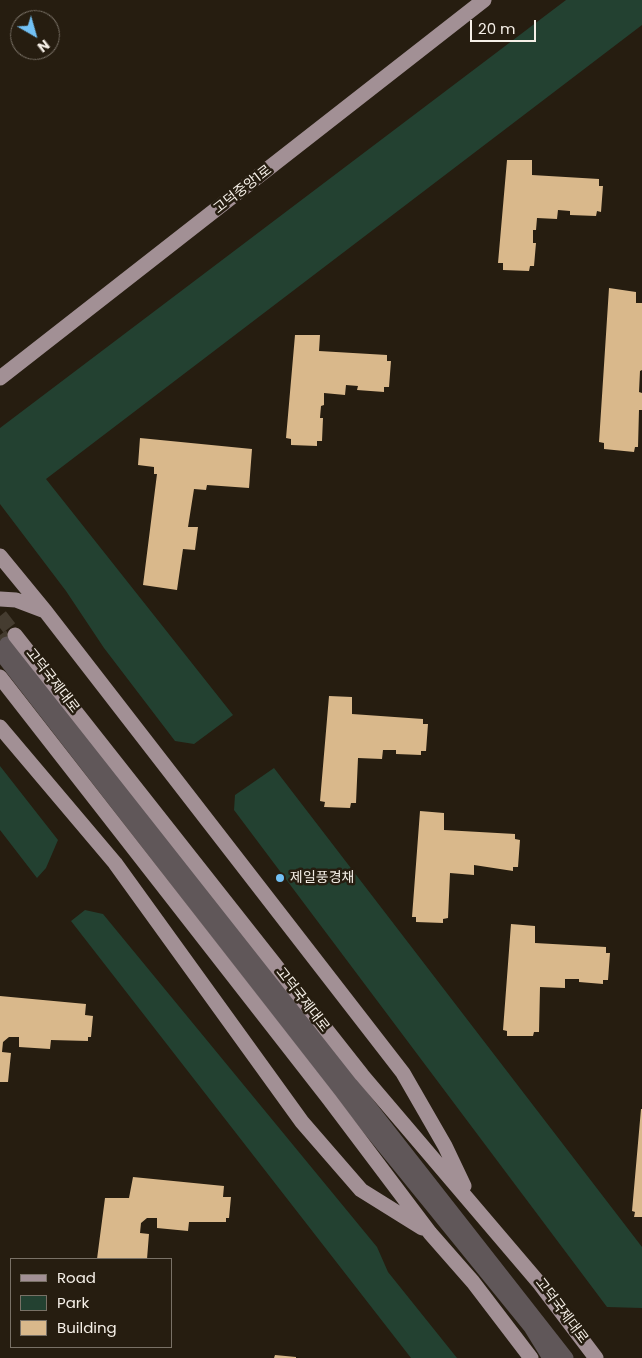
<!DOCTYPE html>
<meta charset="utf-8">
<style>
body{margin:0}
#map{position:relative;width:642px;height:1358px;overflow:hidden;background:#261d10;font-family:Poppins,sans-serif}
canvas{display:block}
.legend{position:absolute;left:10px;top:1258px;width:162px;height:90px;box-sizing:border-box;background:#261d10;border:1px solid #797166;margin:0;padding:6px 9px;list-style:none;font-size:15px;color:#f5efe7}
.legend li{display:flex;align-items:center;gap:10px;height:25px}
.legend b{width:25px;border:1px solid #797166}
.north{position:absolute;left:10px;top:10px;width:50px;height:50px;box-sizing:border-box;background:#261d10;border:1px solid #797166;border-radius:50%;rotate:142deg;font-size:14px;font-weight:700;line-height:20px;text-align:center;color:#f5efe7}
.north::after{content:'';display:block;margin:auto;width:18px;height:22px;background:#72c1f5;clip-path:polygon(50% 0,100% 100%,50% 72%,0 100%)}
.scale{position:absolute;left:470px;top:20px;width:66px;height:22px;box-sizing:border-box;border:2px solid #f5efe7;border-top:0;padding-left:6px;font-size:15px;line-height:18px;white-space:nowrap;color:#f5efe7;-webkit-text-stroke:4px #261d10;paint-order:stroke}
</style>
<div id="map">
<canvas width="642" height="1358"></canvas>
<ul class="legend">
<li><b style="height:6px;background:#a29095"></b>Road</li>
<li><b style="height:14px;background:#234131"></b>Park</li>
<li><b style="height:14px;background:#d9b88b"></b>Building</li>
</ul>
<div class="north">N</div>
<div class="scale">20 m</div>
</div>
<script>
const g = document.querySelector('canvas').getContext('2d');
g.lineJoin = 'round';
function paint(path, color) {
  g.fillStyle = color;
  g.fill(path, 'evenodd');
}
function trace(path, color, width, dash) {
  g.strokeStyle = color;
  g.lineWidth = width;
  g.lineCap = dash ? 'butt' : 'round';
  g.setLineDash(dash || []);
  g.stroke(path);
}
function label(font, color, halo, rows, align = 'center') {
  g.font = font + ' Poppins,"Noto Sans KR",sans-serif';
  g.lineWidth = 5;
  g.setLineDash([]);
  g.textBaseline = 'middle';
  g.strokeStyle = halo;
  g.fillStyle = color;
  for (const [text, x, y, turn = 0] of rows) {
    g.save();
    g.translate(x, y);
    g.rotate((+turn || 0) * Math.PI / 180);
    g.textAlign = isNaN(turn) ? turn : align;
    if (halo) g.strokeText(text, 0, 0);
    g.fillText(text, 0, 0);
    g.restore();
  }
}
paint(new Path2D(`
 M 566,0 L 642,0 L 642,25 L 46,479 L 233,715 L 194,744 L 175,741 L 104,648 L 66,591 L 0,504 L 0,428 Z
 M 0,766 L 58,840 L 46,868 L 37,878 L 0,830 Z
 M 274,768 L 642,1247 L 642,1308 L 607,1307 L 234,810 L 235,795 Z
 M 85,910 L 103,914 L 377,1247 L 388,1272 L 457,1358 L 411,1358 L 71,921 Z`), '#234131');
paint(new Path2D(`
 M 507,160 L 532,160 L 532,175 L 599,179 L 599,186 L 603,186 L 601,212 L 597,211 L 596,216 L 570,215 L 570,211 L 558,210 L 557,219 L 537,218 L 536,230 L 533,230 L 533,243 L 536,243 L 534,266 L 530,266 L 529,271 L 503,270 L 503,263 L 498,263 Z
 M 609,288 L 636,292 L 636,303 L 642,303 L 642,370 L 640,371 L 639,392 L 642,393 L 642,410 L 639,410 L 638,447 L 635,447 L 634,452 L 604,449 L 604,443 L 599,442 Z
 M 295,335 L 320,335 L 319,351 L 387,355 L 387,361 L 391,361 L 389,387 L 384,387 L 384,392 L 357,390 L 358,386 L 346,385 L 345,395 L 324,393 L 324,405 L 321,406 L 320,418 L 323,418 L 322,441 L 317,441 L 317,446 L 291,445 L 291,439 L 286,438 Z
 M 140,438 L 252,449 L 249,488 L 207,485 L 206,490 L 194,489 L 188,527 L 198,527 L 195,550 L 183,549 L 177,590 L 143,585 L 157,474 L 154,474 L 154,467 L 138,465 Z
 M 329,696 L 352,697 L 352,714 L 423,719 L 423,724 L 428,724 L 426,751 L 421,751 L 421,755 L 396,754 L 396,750 L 383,750 L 382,759 L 358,758 L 356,803 L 351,803 L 350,808 L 324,807 L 325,802 L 320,801 Z
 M 420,811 L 444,813 L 444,830 L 515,834 L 515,839 L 520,840 L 518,867 L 513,867 L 513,871 L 474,865 L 474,875 L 450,873 L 448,918 L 443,919 L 443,923 L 416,922 L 416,917 L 412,917 Z
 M 511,924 L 535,926 L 535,943 L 606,947 L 606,953 L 610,953 L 608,980 L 603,980 L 603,984 L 579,982 L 579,979 L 565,979 L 565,988 L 540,987 L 539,1032 L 534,1032 L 533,1036 L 507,1036 L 507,1031 L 503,1030 Z
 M 0,996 L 86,1004 L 85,1015 L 93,1016 L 91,1037 L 88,1037 L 88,1041 L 51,1040 L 50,1049 L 19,1047 L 19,1037 L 9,1037 L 3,1042 L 2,1052 L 11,1053 L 8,1082 L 0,1082 Z
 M 641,1109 L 642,1109 L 642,1217 L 634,1217 L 635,1212 L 632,1211 Z
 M 133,1177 L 224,1186 L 223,1197 L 231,1197 L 229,1218 L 226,1218 L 226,1222 L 189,1222 L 188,1231 L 157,1228 L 157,1218 L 147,1218 L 141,1223 L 140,1233 L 149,1234 L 147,1259 L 97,1259 L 105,1198 L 129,1198 Z
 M 275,1355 L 296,1357 L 296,1358 L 274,1358 Z`), '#d9b88b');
trace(new Path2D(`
 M 0,635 L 7,644`), '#453c30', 15, [15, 8]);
trace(new Path2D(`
 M 0,616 L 15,635`), '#453c30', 15, [15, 8]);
trace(new Path2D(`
 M 7,644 L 566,1358
 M 0,652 L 371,1130 L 531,1327 L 550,1358`), '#605759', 15);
trace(new Path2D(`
 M 0,378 L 484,0
 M 0,556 L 46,612 L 403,1073 L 445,1146 L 464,1186
 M 0,599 L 16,600 L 45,611
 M 15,635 L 362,1075 L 540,1284 L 596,1358
 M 0,677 L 329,1099 L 430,1233 L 473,1282 L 531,1358
 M 0,727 L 115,863 L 302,1122 L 361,1190 L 422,1228`), '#a29095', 15);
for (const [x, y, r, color] of [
 [280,878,5,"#72c1f5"]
]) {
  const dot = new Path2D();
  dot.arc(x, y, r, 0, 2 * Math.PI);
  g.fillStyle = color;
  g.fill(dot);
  trace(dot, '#261d10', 2);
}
label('14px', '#f5efe7', '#261d10', [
 ["고덕중앙1로",243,190,-38],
 ["고덕국제대로",52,681,52],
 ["고덕국제대로",302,1000,52],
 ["고덕국제대로",561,1311,53]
]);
label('14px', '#f5efe7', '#261d10', [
 ["제일풍경채",290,878]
], 'left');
</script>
